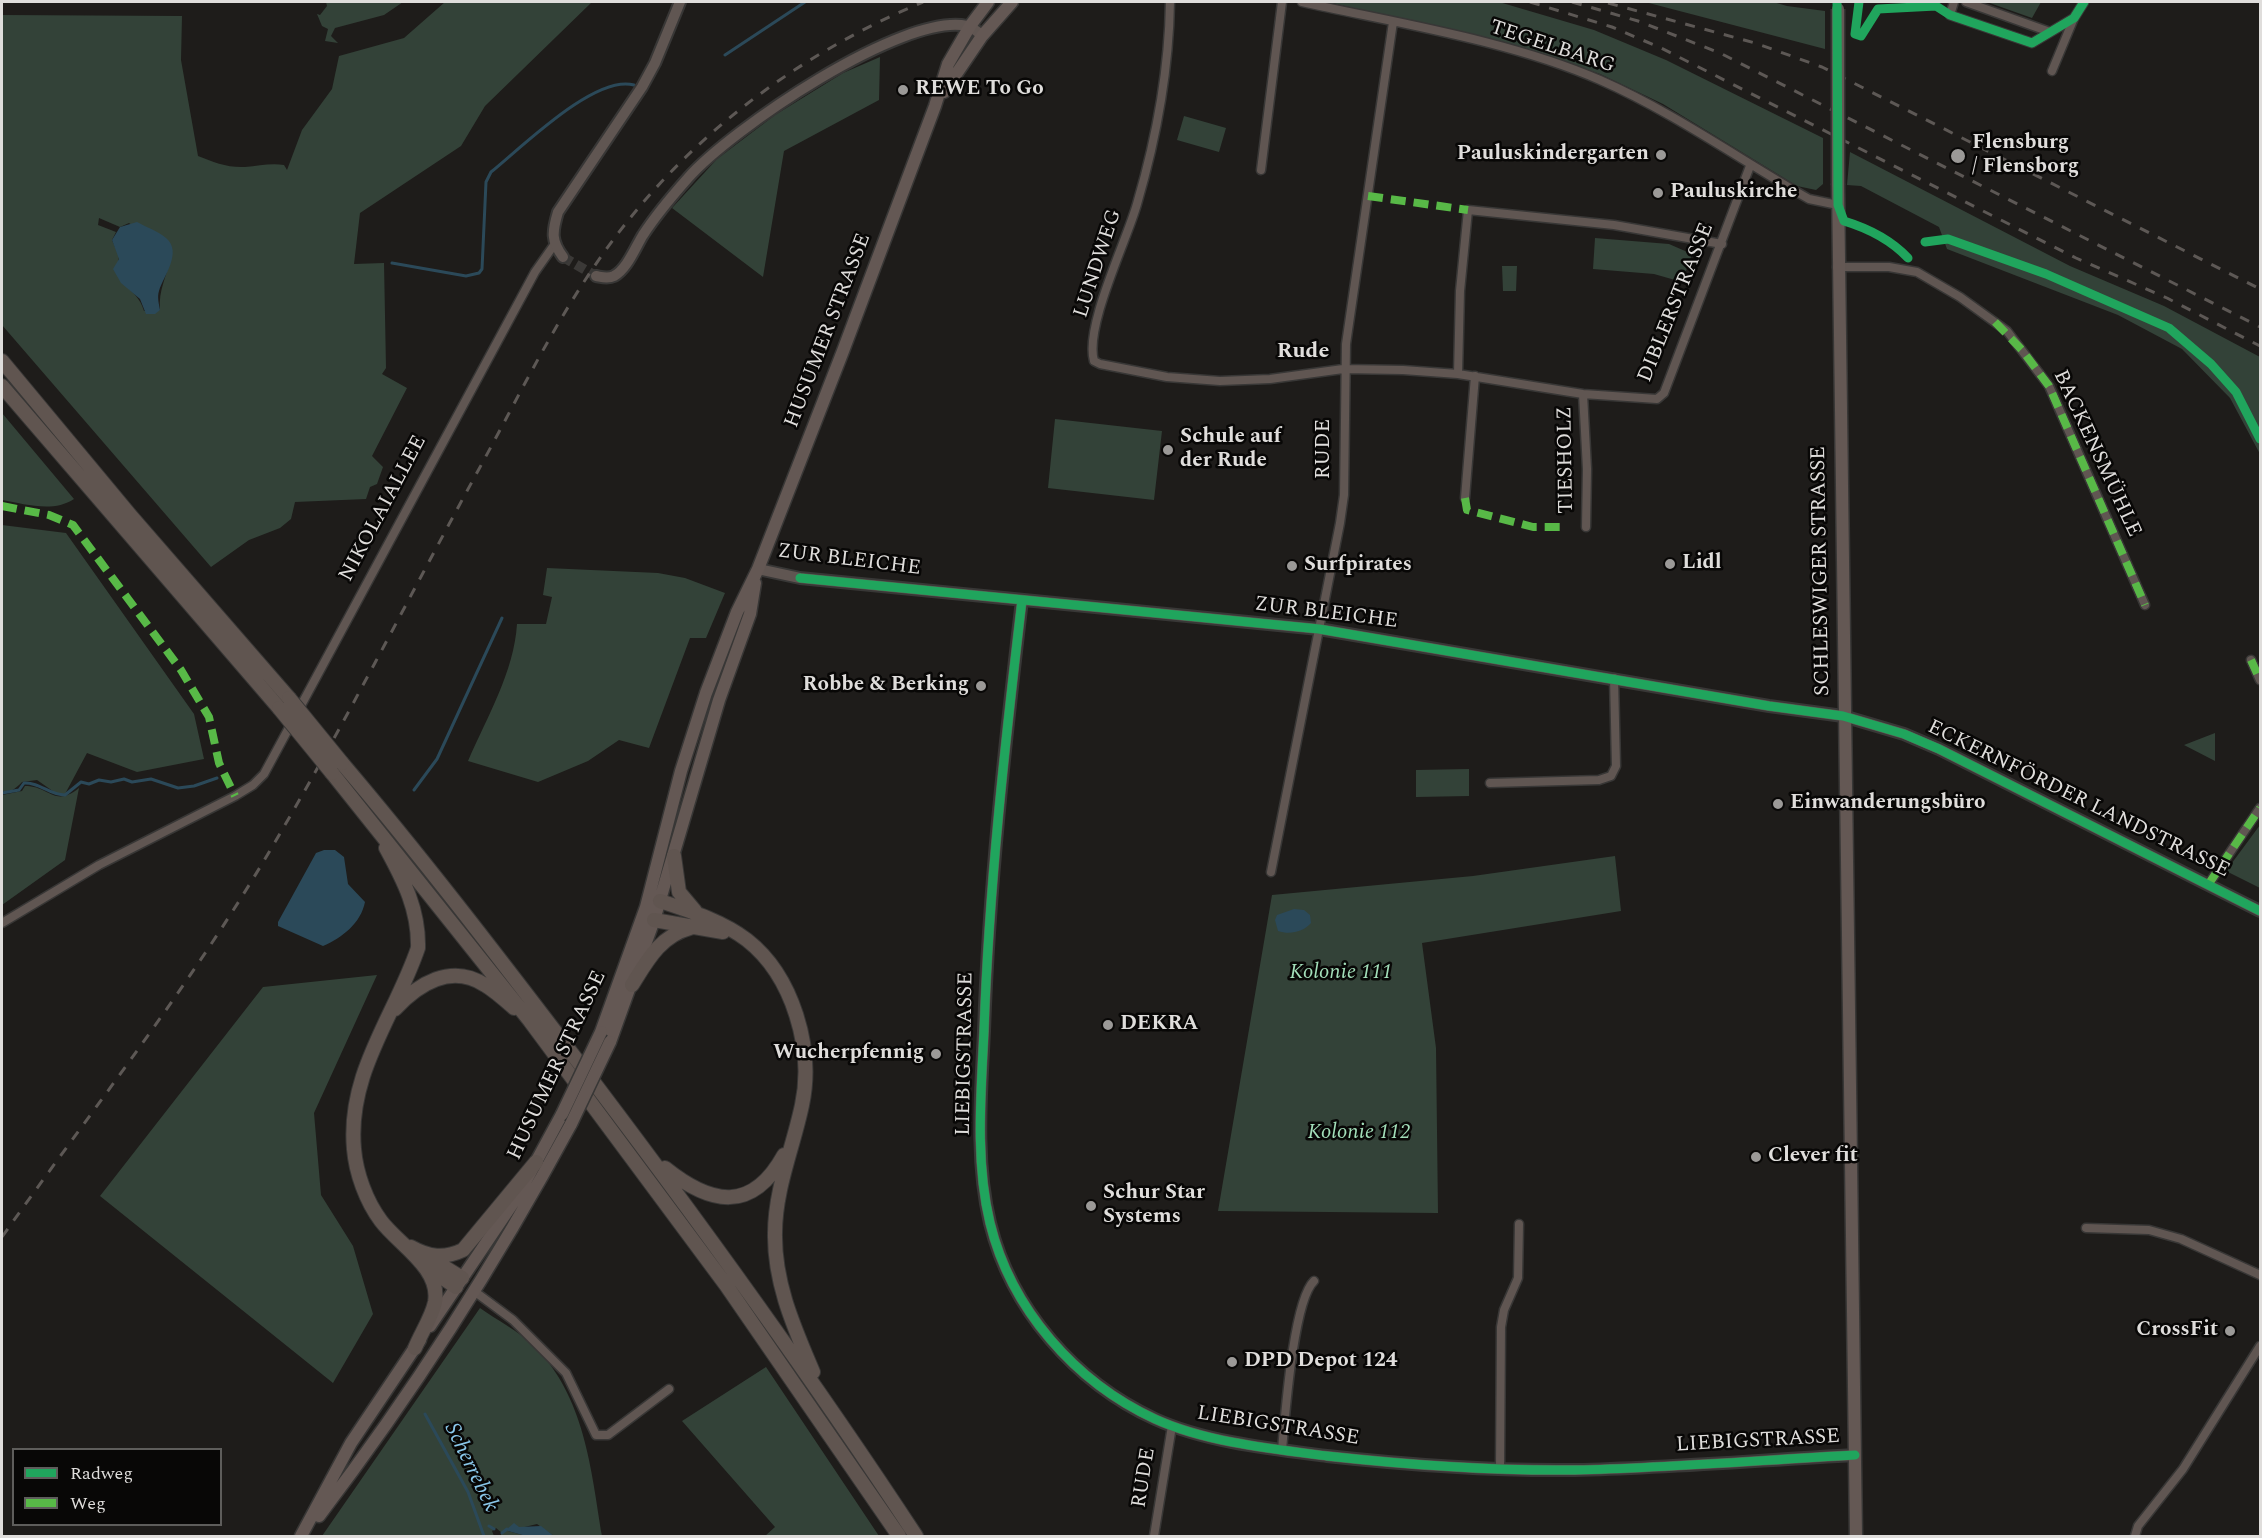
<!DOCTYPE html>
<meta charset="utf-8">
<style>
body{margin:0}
#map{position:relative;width:2262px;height:1538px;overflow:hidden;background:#1e1c1a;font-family:Spectral,serif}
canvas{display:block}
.frame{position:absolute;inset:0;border:3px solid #dfdddb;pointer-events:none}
.legend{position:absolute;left:12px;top:1448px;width:210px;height:78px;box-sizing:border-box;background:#080706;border:2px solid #5e5d5b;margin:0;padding:8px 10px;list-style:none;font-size:18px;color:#dfdddb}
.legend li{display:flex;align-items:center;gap:12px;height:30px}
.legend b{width:30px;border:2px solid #5e5d5b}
</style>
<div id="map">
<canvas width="2262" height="1538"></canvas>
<div class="frame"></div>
<ul class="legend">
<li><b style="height:8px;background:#20a55d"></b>Radweg</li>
<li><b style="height:8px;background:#58b947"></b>Weg</li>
</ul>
</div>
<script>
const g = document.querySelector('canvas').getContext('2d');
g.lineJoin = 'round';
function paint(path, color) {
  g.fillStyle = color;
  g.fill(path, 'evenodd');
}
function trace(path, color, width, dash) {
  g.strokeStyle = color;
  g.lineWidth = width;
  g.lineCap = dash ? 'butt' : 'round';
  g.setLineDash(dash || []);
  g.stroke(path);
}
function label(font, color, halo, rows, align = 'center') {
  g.font = font + ' Spectral,serif';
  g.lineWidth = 5;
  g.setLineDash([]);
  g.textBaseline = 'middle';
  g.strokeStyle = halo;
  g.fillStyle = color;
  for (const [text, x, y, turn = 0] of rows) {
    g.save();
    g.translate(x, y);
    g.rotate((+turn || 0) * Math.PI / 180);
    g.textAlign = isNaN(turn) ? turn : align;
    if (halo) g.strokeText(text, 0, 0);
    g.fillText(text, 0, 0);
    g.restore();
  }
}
paint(new Path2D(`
 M 326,2 L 403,2 L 384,15 L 335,28 L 331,36 L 338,43 L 325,41 L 328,29 L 322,26 L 317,14 L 320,15 L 327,6 Z
 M 445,2 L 592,2 L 485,106 L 461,146 L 360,213 L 354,264 L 384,263 L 386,368 L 382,374 L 407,388 L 372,456 L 383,467 L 377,484 L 370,487 L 366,499 L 295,502 L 291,519 L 280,528 L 249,540 L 211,567 L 2,325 L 2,15 L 182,16 L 181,60 L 198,156 C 213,162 228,168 245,167 C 259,166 270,163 284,165 L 287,170 L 302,130 L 332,89 L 339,56 L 404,38 ZM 99,218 L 120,227 L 129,223 L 171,257 C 167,276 158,290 160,310 L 144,311 C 136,284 114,291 119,256 L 112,240 L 116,232 L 98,225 Z
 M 1328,2 L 1499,2 L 1594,30 L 1666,60 L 1823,138 L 1823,184 L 1816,190 L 1797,186 L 1663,104 L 1600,74 L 1530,50 Z
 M 1645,2 L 1773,2 L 1787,6 L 1825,11 L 1825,49 Z
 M 1987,2 L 2041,2 L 2032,18 Z
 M 880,57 L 879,100 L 784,151 L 763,277 L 672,208 L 717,159 L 775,115 L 843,73 Z
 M 1184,116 L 1226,128 L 1219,152 L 1177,140 Z
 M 1850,152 L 2070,266 L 2164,306 L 2260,357 L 2260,454 L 2230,398 L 2182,349 L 2118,315 L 1947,249 L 1939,227 L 1861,186 L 1847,185 Z
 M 1595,238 L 1669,244 L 1692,254 L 1682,282 L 1654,274 L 1593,269 Z
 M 1502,266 L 1517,266 L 1516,291 L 1503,291 Z
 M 2,413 L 74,499 C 53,513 25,504 2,500 Z
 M 1055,419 L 1162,431 L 1154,500 L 1048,488 Z
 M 2,525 L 66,533 L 194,714 L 204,759 L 137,772 L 87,753 L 65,794 L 57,794 L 37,780 L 22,782 C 15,789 12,792 2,791 Z
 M 547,568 L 658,573 L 685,578 L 725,593 L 706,638 L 690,638 L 649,748 L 619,740 L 588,761 L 538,782 L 468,761 C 487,717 514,672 517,624 L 546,624 L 552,597 L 543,595 Z
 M 2215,733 L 2215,761 L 2184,745 Z
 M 1469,769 L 1469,796 L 1416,797 L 1416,770 Z
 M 25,786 C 50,786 54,808 79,788 L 65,860 L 2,905 L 2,795 L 22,791 Z
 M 2260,825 L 2260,888 L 2226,871 Z
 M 1615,856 L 1621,911 L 1422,943 L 1436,1048 L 1438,1213 L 1218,1211 L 1272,895 L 1473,876 Z
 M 377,975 L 314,1113 L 321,1195 L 353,1246 L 373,1314 L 333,1383 L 100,1196 L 263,987 Z
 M 480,1308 C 497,1320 518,1331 533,1345 C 585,1396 591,1469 602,1536 L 554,1536 L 537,1524 L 508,1531 L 526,1536 L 500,1536 L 502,1533 L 496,1528 L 492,1531 L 494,1536 L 322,1536 Z
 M 766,1367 L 879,1536 L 765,1536 L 775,1527 L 682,1421 Z`), '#334238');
paint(new Path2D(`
 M 137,222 C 146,227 158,231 166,238 C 183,252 163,277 159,291 C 157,297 159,304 160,310 L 155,314 L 146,314 L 140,299 L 121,283 L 113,269 L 119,259 L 112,240 L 120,227 Z
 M 324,850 L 335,850 L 344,857 L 348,884 L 365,902 C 361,923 342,938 323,946 L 278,926 L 278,922 L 316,853 Z
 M 1294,909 L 1304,910 L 1310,915 L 1311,923 C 1303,932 1290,935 1278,931 L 1275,920 L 1277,915 Z
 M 514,1523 L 519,1527 L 541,1526 L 554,1536 L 526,1536 L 508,1531 L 507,1529 Z`), '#2b4959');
trace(new Path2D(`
 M 725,55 L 805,2
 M 392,263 L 466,276 L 479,273 L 482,269 L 486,182 L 491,172 C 521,148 595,74 634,85
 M 414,790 L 437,759 L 502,618
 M 2,793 L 19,790 L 24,783 C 40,782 49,795 65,795 L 81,782 L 89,784 L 99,780 L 111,782 L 124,779 L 132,782 L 151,779 L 178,788 L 194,786 L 217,778
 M 425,1414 L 468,1492 L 484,1536
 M 489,1526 L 494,1529
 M 502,1533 L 507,1529`), '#2b4959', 3);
trace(new Path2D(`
 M 563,257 L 596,276`), '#3b3937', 10, [10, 5]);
const minor = new Path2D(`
 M 1170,2 C 1169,72 1157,136 1137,204 C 1127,240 1084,327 1094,361 L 1100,364 L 1167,377 L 1220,381 L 1270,379 L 1343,369 L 1403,370 L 1458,374 L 1583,394 L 1657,399 L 1664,393 L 1750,166
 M 1302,2 C 1397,23 1511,41 1600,80 C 1673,112 1739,159 1809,199 L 1838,205
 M 1954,2 L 1950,15 L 2032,43 L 2074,18
 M 1966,2 L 2050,32
 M 2052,71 L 2074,18 L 2084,2
 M 1261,170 L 1282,2
 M 1837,267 L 1889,267 L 1917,272 L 1960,297 L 2007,331 L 2049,386 L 2145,605
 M 1458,374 L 1460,291 L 1468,210 L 1614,225 L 1722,244
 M 1583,394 L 1587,469 L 1586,527
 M 1465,498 L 1475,376
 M 2251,660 L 2260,680
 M 1490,783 L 1599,780 L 1611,776 L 1616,766 L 1614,678
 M 1271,872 L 1340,523 L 1344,495 L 1346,344 L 1393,22
 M 2208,885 L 2260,808
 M 2,923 L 99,865 L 235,796 L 253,785 L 264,774 L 535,272 L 554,245
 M 2086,1228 L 2149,1230 L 2181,1239 L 2260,1275
 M 474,1291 L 513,1320 L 566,1373 L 596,1435 L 608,1435 L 669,1389
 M 1282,1450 C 1285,1418 1293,1301 1314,1281
 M 1500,1469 L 1501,1327 L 1504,1310 L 1518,1278 L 1519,1224
 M 1154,1536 L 1172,1426
 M 2135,1536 L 2138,1526 L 2183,1469 L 2260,1346`);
const tertiary = new Path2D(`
 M 563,257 C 551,241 552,232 558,212 L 642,87 L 655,63 L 680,2
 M 596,276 C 602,277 608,279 614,276 C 627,269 635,248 643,235 C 656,215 672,196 688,178 C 730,130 903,12 967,26 C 973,27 978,32 982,36
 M 758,569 L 800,578 L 1319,629 L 1769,706 L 1843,716 L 1904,734 L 1939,749 L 2260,911
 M 1022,600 C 1005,744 989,886 984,1031 C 981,1094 975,1161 990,1223 C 1011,1309 1075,1382 1155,1419 C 1205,1442 1272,1449 1327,1456 C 1409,1465 1492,1471 1575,1470 C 1668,1468 1762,1460 1855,1455`);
const secondary = new Path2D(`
 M 944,92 L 982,36 L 1012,2
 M 1838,185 L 1856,1536
 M 601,1032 L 646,907 L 681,771 L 706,693 L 737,612 L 758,569 L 843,351 L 935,106 L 948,64 L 970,26 L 988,2
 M 610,1042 L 654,920 L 719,700 L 750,614 L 755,583
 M 430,1326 L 517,1197 L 562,1114
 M 319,1516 C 413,1393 497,1261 571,1124
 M 301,1536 L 351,1443 L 420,1340`);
const trunk = new Path2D(`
 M 2,361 L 130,515 L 289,698
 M 2,386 L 279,708
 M 342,763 C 421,856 496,954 570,1051 C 691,1210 807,1370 916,1536
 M 332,773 L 530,1021 L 726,1285 L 899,1536
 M 386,848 C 404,881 419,910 418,948 C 395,1016 347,1073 354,1149 C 356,1173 366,1201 381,1221 C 398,1244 441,1268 435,1302 C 432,1317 421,1333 415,1348
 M 674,856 L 679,892 L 695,911
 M 660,901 C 690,911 722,921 747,940 C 793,976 814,1049 802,1105 C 793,1148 775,1189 775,1233 C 774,1283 794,1327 813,1372
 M 654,920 L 723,932
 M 632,985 C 647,961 660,936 690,928
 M 395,1009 C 418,984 451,963 485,985 C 495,991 505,1000 514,1008
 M 665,1168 C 711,1205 752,1213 784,1155
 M 411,1247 C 429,1257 444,1259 463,1250 L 536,1162
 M 428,1257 L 462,1278
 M 425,1266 L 456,1287`);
trace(minor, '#383736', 11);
trace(tertiary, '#383736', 14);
trace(secondary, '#383736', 15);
trace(trunk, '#383736', 16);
trace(minor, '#605652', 8);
trace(tertiary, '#605652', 10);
trace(secondary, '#645854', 12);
trace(trunk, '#605550', 14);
trace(new Path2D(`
 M 1530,2 L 1612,27 L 1661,48 L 2076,258 L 2167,298 L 2260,346
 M 1572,2 L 1638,21 L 1720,53 L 2260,327
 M 1608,3 L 1755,43 L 1822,67 L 2260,289
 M 2,1237 C 94,1107 194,981 275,842 C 347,720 411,593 479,469 C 519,396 556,319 605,251 C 685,139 796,55 923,2`), '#5d5855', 3, [10, 10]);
const secondaryBridge = new Path2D(`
 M 1838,185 L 1838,9
 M 562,1114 L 601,1032
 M 571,1124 L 610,1042`);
const trunkBridge = new Path2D(`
 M 289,698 L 342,763
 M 279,708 L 332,773`);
trace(secondaryBridge, '#383736', 15, []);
trace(trunkBridge, '#383736', 16, []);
trace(secondaryBridge, '#645854', 12);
trace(trunkBridge, '#605550', 14);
trace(new Path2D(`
 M 1368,196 L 1468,210
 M 1995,322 L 2022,350 L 2049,386 L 2145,605
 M 1465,498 L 1467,510 L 1533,527 L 1560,527
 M 2,506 L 49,515 L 73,525 L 181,670 L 209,717 L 219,763 L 235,796
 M 2251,660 L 2260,680
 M 2208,885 L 2260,808`), '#58b947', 8, [15, 8]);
trace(new Path2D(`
 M 1837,2 L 1838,205 L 1844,221 C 1867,228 1891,240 1908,258
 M 1859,2 L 1855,34 L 1861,36 L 1878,9 L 1936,6 L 1950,15 L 2032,43 L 2074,18 L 2084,2
 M 1925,242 L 1948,239 L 2046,274 L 2169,328 L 2211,364 L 2236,392 L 2260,439
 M 800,578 L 1319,629 L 1769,706 L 1843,716 L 1904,734 L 1939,749 L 2260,911
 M 1022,600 C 1005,744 989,886 984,1031 C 981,1094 975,1161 990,1223 C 1011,1309 1075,1382 1155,1419 C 1205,1442 1272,1449 1327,1456 C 1409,1465 1492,1471 1575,1470 C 1668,1468 1762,1460 1855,1455`), '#20a55d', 9);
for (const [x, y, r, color] of [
 [903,90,6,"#9b9997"],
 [1661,155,6,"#9b9997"],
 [1958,156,8,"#9b9997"],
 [1658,193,6,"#9b9997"],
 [1168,450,6,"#9b9997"],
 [1670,564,6,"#9b9997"],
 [1292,566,6,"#9b9997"],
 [981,686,6,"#9b9997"],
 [1778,804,6,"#9b9997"],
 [1108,1025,6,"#9b9997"],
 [936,1054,6,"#9b9997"],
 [1756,1157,6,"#9b9997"],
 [1091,1206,6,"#9b9997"],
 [2230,1331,6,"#9b9997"],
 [1232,1362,6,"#9b9997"]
]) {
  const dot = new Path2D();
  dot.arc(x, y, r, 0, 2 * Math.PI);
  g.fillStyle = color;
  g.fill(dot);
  trace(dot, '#080706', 2);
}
label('21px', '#dfdddb', '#080706', [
 ["TEGELBARG",1552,48,18],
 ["LUNDWEG",1099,264,-72],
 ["DIBLERSTRASSE",1677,303,-68],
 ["HUSUMER STRASSE",829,331,-69],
 ["RUDE",1325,449,-90],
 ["BACKENSMÜHLE",2096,454,65],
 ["TIESHOLZ",1567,460,-91],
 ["NIKOLAIALLEE",384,509,-62],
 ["ZUR BLEICHE",849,561,7],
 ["SCHLESWIGER STRASSE",1822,571,-91],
 ["ZUR BLEICHE",1326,614,7],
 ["ECKERNFÖRDER LANDSTRASSE",2078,800,26],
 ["LIEBIGSTRASSE",966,1054,-89],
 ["HUSUMER STRASSE",558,1066,-65],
 ["LIEBIGSTRASSE",1278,1427,9],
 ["LIEBIGSTRASSE",1758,1442,-3],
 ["RUDE",1145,1478,-81]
]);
label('bold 21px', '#dfdddb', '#080706', [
 ["REWE To Go",915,90],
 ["Flensburg",1972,144],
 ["/ Flensborg",1972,168],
 ["Pauluskindergarten",1649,155,"right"],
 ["Pauluskirche",1670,193],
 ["Schule auf",1180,438],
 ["der Rude",1180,462],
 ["Lidl",1682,564],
 ["Surfpirates",1304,566],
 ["Robbe & Berking",969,686,"right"],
 ["Einwanderungsbüro",1790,804],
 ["DEKRA",1120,1025],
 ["Wucherpfennig",924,1054,"right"],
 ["Clever fit",1768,1157],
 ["Schur Star",1103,1194],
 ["Systems",1103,1218],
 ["CrossFit",2218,1331,"right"],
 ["DPD Depot 124",1244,1362]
], 'left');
label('italic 21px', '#a2deb9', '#080706', [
 ["Kolonie 111",1341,974],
 ["Kolonie 112",1359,1134]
]);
label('bold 22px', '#dfdddb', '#080706', [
 ["Rude",1303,353]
]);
label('italic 22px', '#8ac7ea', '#080706', [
 ["Scherrebek",470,1468,64]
]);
</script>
